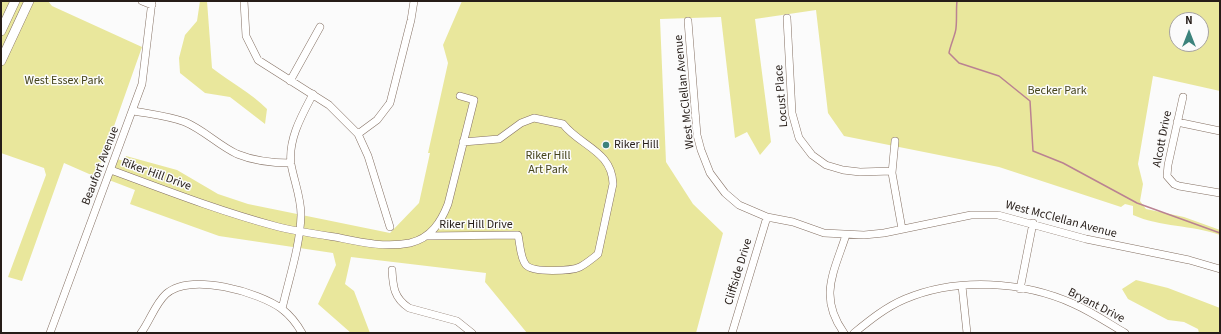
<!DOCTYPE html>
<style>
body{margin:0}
#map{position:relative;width:1221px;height:334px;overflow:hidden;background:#fbfbfb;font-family:"Source Sans 3",sans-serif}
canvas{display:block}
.frame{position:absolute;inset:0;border:2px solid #261d18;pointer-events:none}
.north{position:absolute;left:1169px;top:12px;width:40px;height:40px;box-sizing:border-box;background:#fbfbfb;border:1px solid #a6a2a0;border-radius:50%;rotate:0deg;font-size:11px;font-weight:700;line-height:16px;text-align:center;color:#261d18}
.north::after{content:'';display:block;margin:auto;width:14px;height:18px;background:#3c837c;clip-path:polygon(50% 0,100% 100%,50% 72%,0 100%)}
</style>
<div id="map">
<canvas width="1221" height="334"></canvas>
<div class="frame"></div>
<div class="north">N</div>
</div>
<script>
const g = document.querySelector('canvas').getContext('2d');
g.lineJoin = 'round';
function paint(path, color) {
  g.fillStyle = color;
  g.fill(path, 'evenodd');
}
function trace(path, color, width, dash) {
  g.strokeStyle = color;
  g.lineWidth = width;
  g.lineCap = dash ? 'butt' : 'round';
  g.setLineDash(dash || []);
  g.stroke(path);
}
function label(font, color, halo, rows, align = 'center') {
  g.font = font + ' "Source Sans 3",sans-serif';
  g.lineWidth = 3;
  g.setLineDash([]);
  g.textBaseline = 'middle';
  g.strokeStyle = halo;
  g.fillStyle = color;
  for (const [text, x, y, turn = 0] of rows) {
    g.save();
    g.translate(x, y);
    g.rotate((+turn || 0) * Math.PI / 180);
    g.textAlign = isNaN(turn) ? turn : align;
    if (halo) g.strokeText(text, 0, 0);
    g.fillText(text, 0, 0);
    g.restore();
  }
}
paint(new Path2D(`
 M 1,1 L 48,1 L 52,6 L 142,47 L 96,177 L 64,163 L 22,281 L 8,277 L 46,175 L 44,168 L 1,153 Z
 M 200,1 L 207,1 L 212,68 C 231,83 250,92 267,109 L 265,124 L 230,97 L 205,93 L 180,73 L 179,58 L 185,35 L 197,21 Z
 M 462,1 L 1220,1 L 1220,91 L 1153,76 L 1138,164 L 1143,184 L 1140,201 L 1146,209 L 1184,217 L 1220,230 L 1220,235 C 1192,225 1160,227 1133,215 L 1133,206 L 1125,204 L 1121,207 L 999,167 L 844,136 L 828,113 L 816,10 L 755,19 L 771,142 L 760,155 L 747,132 L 735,138 L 721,17 L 660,19 L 666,162 L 693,204 L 723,233 L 696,333 L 527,333 L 485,282 L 486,273 L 351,257 L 345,284 L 354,291 L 370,333 L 351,333 L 318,304 L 336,265 L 333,253 L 219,236 L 130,204 L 135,190 L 109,180 L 117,159 L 124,161 L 126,156 L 177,170 L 218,194 L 248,204 L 390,233 L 419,203 L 430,153 L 428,153 L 448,63 L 443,45 ZM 1177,20 L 1201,20 L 1201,44 L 1177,44 Z
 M 1136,280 L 1168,288 L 1220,308 L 1220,333 L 1199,333 L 1198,329 L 1184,322 L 1168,320 L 1128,299 L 1122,289 Z`), '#e9e79c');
trace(new Path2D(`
 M 957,1 C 956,10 957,19 956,28 C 956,33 950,46 949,53 L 959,63 L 999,76 L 1030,101 L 1033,151 L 1063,163 L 1137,203 L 1220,233`), '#ba8292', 1.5);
const minor = new Path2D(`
 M 142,1 L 152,5
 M 244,1 L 246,36 L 258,60 L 329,105 L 358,134 L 368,156 L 390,227
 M 787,18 L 792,113 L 799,138 L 812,155 L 826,165 L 843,170 L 860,172 L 892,171
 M 688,21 L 697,135 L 701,150 L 710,173 L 725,193 L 739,205 L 767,217 L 793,222 L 824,233 L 864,235 L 884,233 L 971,215 L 998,215 L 1086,239 L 1189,260 L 1220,269
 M 290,81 L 320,27
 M 1183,97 L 1168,165 L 1167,176 L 1174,184 L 1179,186 L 1220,193
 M 134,111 C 150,114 169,116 185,122 C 204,130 218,145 237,154 C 254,161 273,163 291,163
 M 1177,122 L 1220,131
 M 358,134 L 377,120 L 390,103 L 411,20 L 414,1
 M 895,141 L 892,173 L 902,229
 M 111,170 C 165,190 219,211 275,226 C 294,231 315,234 335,237 C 360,242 384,248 410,243 C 431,238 441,222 448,204 L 474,100 L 460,96
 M 426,236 L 518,235 C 520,243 520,258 526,265 C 533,273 571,271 580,267 C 587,263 592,259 598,254 L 613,184 C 612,151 580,146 563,124 L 534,118 L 521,123 L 499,139 L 463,142
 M 392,270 C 393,287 394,298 409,308 L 457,321 L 472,333
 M 962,286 L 967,333
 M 1020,289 L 1033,223
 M 282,309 C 289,278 300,247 301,215 C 301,197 294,181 291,164 C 288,139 302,115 313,94
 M 50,333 L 142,84 L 152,1
 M 141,333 C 150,321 155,304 166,294 C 190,272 259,292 282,309 C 291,316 297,324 302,333
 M 732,333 L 767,217
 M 844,333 C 818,297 834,272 846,235
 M 854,333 C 870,320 886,307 905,299 C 957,277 1023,281 1074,304 C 1092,312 1108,323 1125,333`);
const major = new Path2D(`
 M 1,31 L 15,1
 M 1,61 L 29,1`);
trace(minor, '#847063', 8);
trace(major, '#847063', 10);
trace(minor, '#fff', 7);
trace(major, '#fff', 9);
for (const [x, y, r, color] of [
 [606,145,4,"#3c837c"]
]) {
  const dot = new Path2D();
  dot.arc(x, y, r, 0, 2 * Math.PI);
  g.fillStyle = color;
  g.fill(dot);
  trace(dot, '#fbfbfb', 1.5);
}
label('12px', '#45441c', '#fbfbfb', [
 ["West Essex Park",64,81],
 ["Becker Park",1057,91],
 ["Riker Hill",548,156],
 ["Art Park",548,170]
]);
label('12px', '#261d18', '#fbfbfb', [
 ["West McClellan Avenue",685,92,-96],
 ["Locust Place",782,96,-95],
 ["Alcott Drive",1163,139,-79],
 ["Beaufort Avenue",101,166,-69],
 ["Riker Hill Drive",156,175,20],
 ["West McClellan Avenue",1061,220,15],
 ["Riker Hill Drive",476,225],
 ["Cliffside Drive",739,272,-73],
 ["Bryant Drive",1096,306,27]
]);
label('12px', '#261d18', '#fbfbfb', [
 ["Riker Hill",614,145]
], 'left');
</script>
